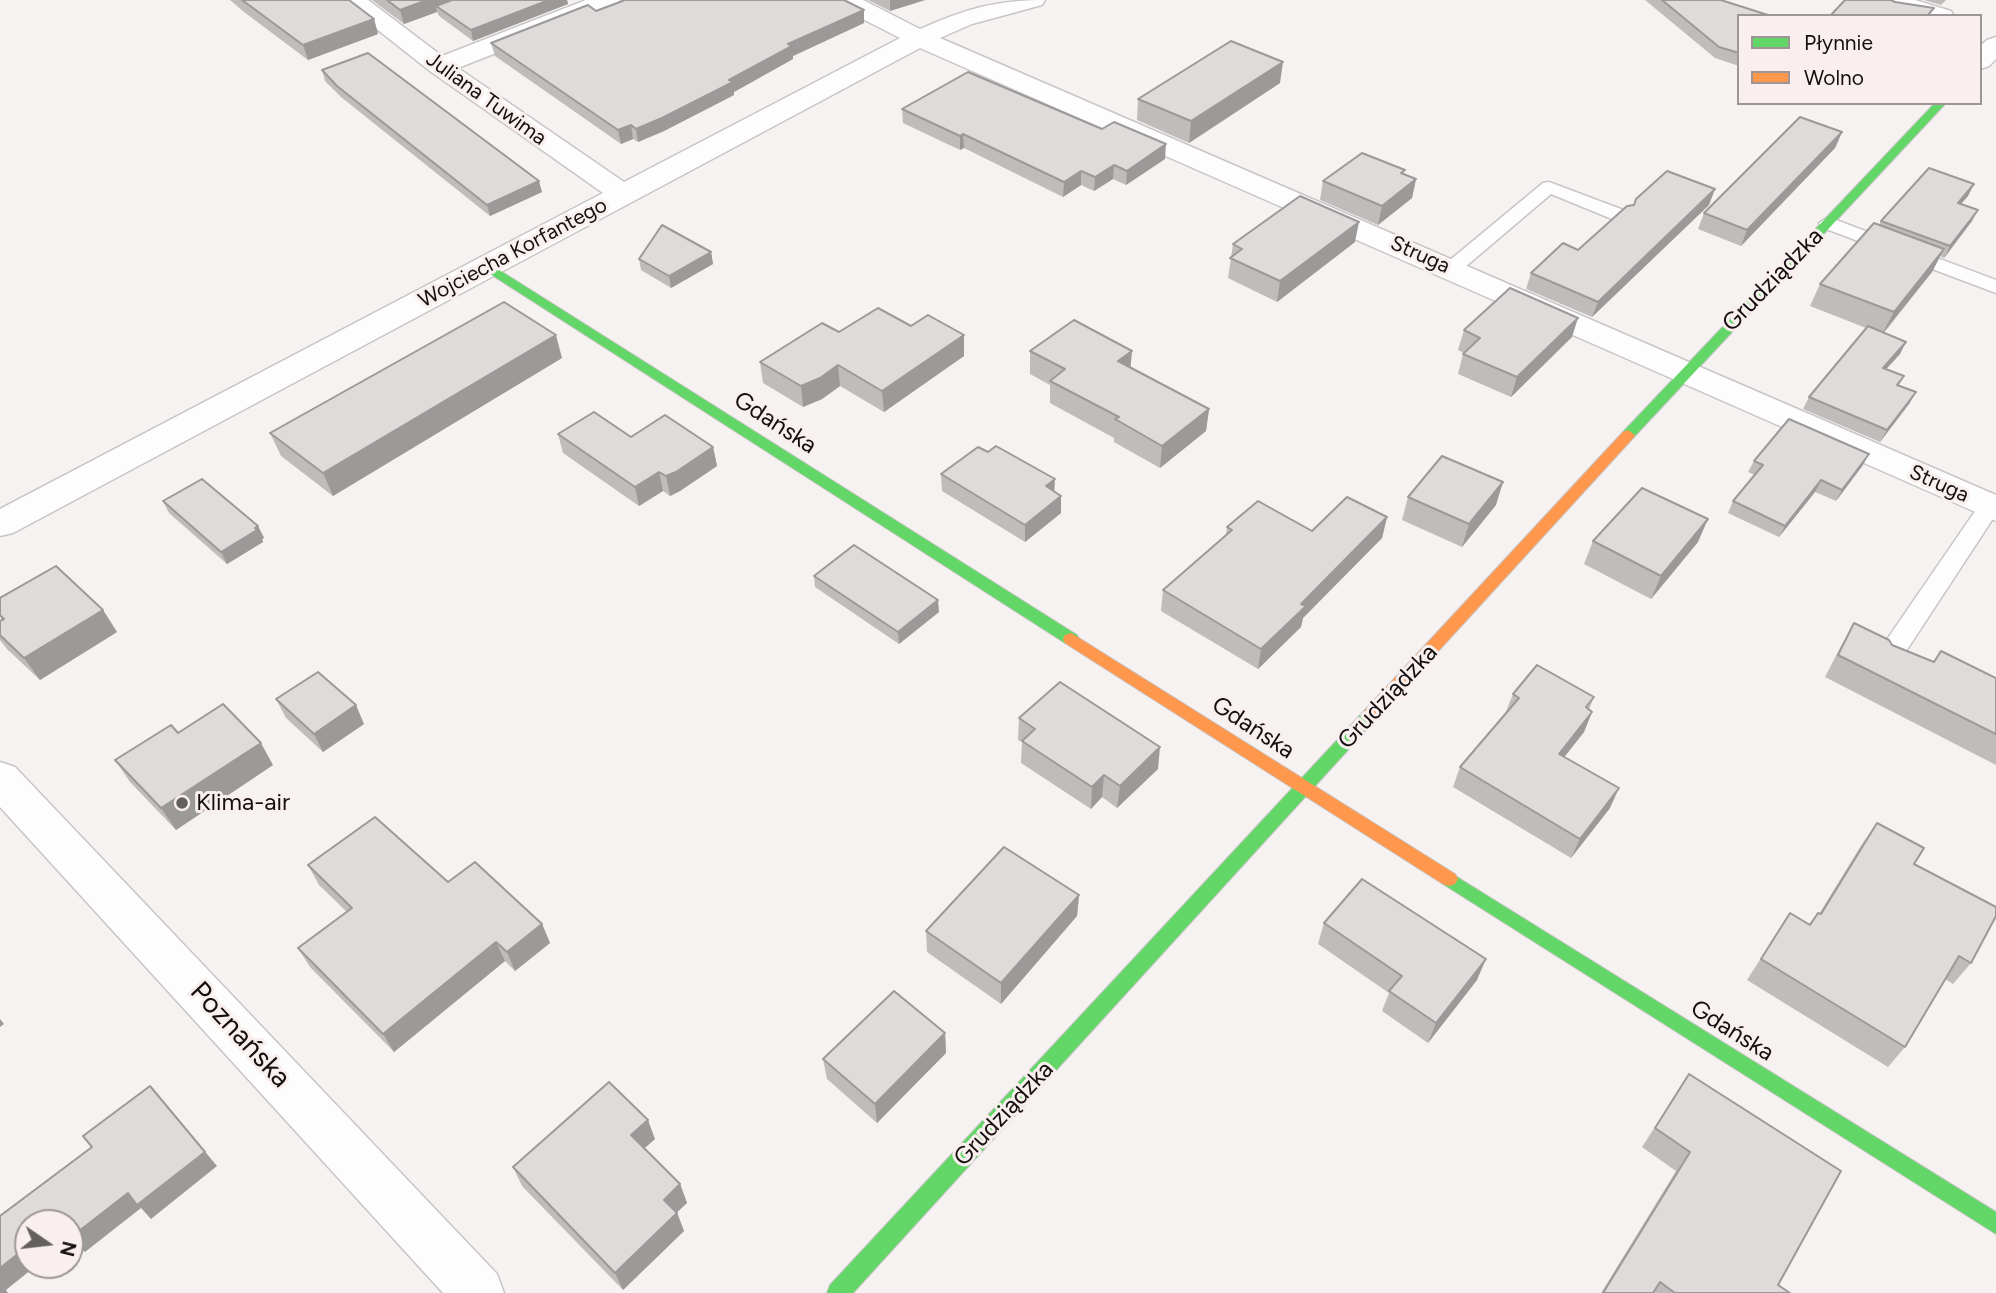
<!DOCTYPE html>
<meta charset="utf-8">
<style>
body{margin:0}
#map{position:relative;width:1996px;height:1293px;overflow:hidden;background:#f7f2f2;font-family:Figtree,sans-serif}
canvas{display:block}
.legend{position:absolute;left:1737px;top:14px;width:245px;height:91px;box-sizing:border-box;background:#faefef;border:2px solid #9e9696;margin:0;padding:9px 12px;list-style:none;font-size:21px;color:#141010}
.legend li{display:flex;align-items:center;gap:14px;height:35px}
.legend b{width:35px;border:2px solid #9e9696}
.north{position:absolute;left:14px;top:1209px;width:70px;height:70px;box-sizing:border-box;background:#faefef;border:2px solid #9e9696;border-radius:50%;rotate:104deg;font-size:19px;font-weight:700;line-height:28px;text-align:center;color:#141010}
.north::after{content:'';display:block;margin:auto;width:24px;height:32px;background:#635f5f;clip-path:polygon(50% 0,100% 100%,50% 72%,0 100%)}
</style>
<div id="map">
<canvas width="1996" height="1293"></canvas>
<ul class="legend">
<li><b style="height:9px;background:#63d668"></b>Płynnie</li>
<li><b style="height:9px;background:#ff974d"></b>Wolno</li>
</ul>
<div class="north">N</div>
</div>
<script>
const g = document.querySelector('canvas').getContext('2d');
g.lineJoin = 'round';
function trace(path, color, width, dash) {
  g.strokeStyle = color;
  g.lineWidth = width;
  g.lineCap = dash ? 'butt' : 'round';
  g.setLineDash(dash || []);
  g.stroke(path);
}
function paint(path, color) {
  g.fillStyle = color;
  g.fill(path, 'evenodd');
}
function label(font, color, halo, rows, align = 'center') {
  g.font = font + ' Figtree,sans-serif';
  g.lineWidth = 6;
  g.setLineDash([]);
  g.textBaseline = 'middle';
  g.strokeStyle = halo;
  g.fillStyle = color;
  for (const [text, x, y, turn = 0] of rows) {
    g.save();
    g.translate(x, y);
    g.rotate((+turn || 0) * Math.PI / 180);
    g.textAlign = isNaN(turn) ? turn : align;
    if (halo) g.strokeText(text, 0, 0);
    g.fillText(text, 0, 0);
    g.restore();
  }
}
const lane = new Path2D(`
 M 1549,182 L 1626,211 L 1628,215 L 1626,219 L 1612,219 L 1551,194 L 1458,273 L 1444,273 L 1441,269 L 1444,265 L 1543,183 Z
 M 1828,217 L 1996,280 L 1996,293 L 1821,227 L 1819,223 Z
 M 1990,498 L 1996,500 L 1996,514 L 1897,665 L 1888,667 L 1879,665 L 1876,658 L 1879,651 L 1982,501 Z`);
const street = new Path2D(`
 M 340,0 L 368,0 L 442,56 L 586,0 L 620,0 L 617,5 L 458,68 L 624,182 L 900,38 L 835,5 L 832,0 L 863,0 L 920,29 C 965,9 996,0 1045,0 L 1042,5 L 972,24 L 940,38 L 1996,495 L 1996,521 L 920,48 L 13,533 L 0,536 L 0,509 L 603,193 L 430,71 Z
 M 1877,0 L 1915,0 L 1951,11 L 1954,16 C 1934,16 1889,18 1877,0 Z
 M 1996,37 L 1996,59 L 1989,66 L 1980,69 L 1980,46 L 1987,40 Z
 M 0,762 L 15,767 L 497,1274 L 504,1293 L 443,1293 L 0,807 Z`);
const fast = new Path2D(`
 M 1935,103 L 1946,103 L 1633,438 L 1623,438 L 1621,435 L 1623,432 Z
 M 488,263 L 1077,635 L 1079,639 L 1077,643 L 1065,643 L 484,270 L 484,264 Z
 M 1372,707 L 1378,709 L 1380,713 L 1378,717 L 853,1293 L 827,1293 L 830,1285 L 1366,709 Z
 M 1449,872 L 1996,1212 L 1996,1234 L 1443,884 L 1440,879 L 1443,874 Z`);
const slow = new Path2D(`
 M 1628,430 L 1635,435 L 1633,438 L 1378,717 L 1366,717 L 1364,713 L 1366,709 L 1623,432 Z
 M 1071,633 L 1455,874 L 1458,879 L 1455,884 L 1449,886 L 1443,884 L 1065,643 L 1063,639 L 1065,635 Z`);
trace(lane, '#c9c5c5', 3);
trace(street, '#c9c5c5', 3);
trace(fast, '#c9c5c5', 2);
trace(slow, '#c9c5c5', 2);
paint(lane, '#fefdfd');
paint(street, '#fefdfd');
paint(fast, '#63d668');
paint(slow, '#ff974d');
paint(new Path2D(`
 M 230,0 L 349,0 L 374,19 L 378,34 L 308,60 L 244,12 Z
 M 372,0 L 567,0 L 568,4 L 473,41 L 439,16 L 437,12 L 404,24 Z
 M 868,0 L 925,0 L 890,11 Z
 M 1645,0 L 1721,0 L 1739,16 L 1739,66 L 1715,58 Z
 M 1924,0 L 1946,0 L 1941,5 Z
 M 864,10 L 864,23 L 793,56 L 793,59 L 734,92 L 734,95 L 664,131 L 638,142 L 633,139 L 621,144 L 495,56 L 491,43 L 596,11 Z
 M 322,70 L 542,192 L 490,216 L 341,97 L 325,81 Z
 M 1280,83 L 1189,143 L 1137,120 L 1138,99 Z
 M 902,109 L 1165,159 L 1126,185 L 1113,179 L 1094,191 L 1081,185 L 1063,197 L 964,148 L 960,150 L 903,123 Z
 M 1842,132 L 1835,148 L 1741,246 L 1698,229 L 1704,213 Z
 M 1404,174 L 1416,179 L 1412,198 L 1378,225 L 1320,200 L 1323,181 Z
 M 1968,196 L 1961,204 L 1972,221 L 1944,258 L 1940,256 L 1932,272 L 1884,333 L 1900,354 L 1886,369 L 1904,376 L 1899,385 L 1916,392 L 1909,404 L 1880,442 L 1803,409 L 1809,397 L 1866,328 L 1810,306 L 1820,284 L 1879,225 L 1881,221 Z
 M 1709,205 L 1592,317 L 1526,289 L 1531,273 L 1578,250 Z
 M 1355,242 L 1277,302 L 1228,278 L 1233,244 Z
 M 711,252 L 713,264 L 671,288 L 641,270 L 639,259 Z
 M 1464,330 L 1572,337 L 1511,397 L 1458,374 L 1463,354 L 1464,353 L 1458,350 Z
 M 839,332 L 964,356 L 884,412 L 840,386 L 822,399 L 803,407 L 763,383 L 760,362 Z
 M 1030,351 L 1130,368 L 1209,409 L 1206,431 L 1160,468 L 1114,442 L 1114,438 L 1050,403 L 1050,385 L 1030,374 Z
 M 562,358 L 333,496 L 281,456 L 270,433 Z
 M 558,434 L 631,437 L 713,447 L 717,466 L 680,491 L 670,496 L 663,491 L 639,506 L 563,453 Z
 M 1754,461 L 1863,465 L 1836,501 L 1815,492 L 1779,537 L 1728,513 L 1733,501 L 1755,475 L 1748,472 Z
 M 941,474 L 1054,491 L 1061,513 L 1025,542 L 942,491 Z
 M 1408,497 L 1496,505 L 1462,547 L 1402,520 Z
 M 163,501 L 258,526 L 264,538 L 262,539 L 263,542 L 227,564 L 169,513 Z
 M 1387,517 L 1382,538 L 1303,618 L 1301,627 L 1258,669 L 1161,611 L 1163,590 L 1226,535 L 1227,527 L 1312,531 Z
 M 1593,541 L 1698,542 L 1651,599 L 1584,564 Z
 M 814,576 L 939,612 L 899,644 L 815,587 Z
 M 0,598 L 103,610 L 117,632 L 40,680 L 7,649 L 0,640 L 0,621 L 1,621 Z
 M 1854,623 L 1892,645 L 1934,662 L 1996,678 L 1996,765 L 1825,677 L 1841,646 Z
 M 1513,694 L 1594,697 L 1589,709 L 1592,712 L 1584,732 L 1564,757 L 1610,808 L 1571,858 L 1453,787 L 1460,767 L 1505,714 Z
 M 276,699 L 364,724 L 323,752 L 286,718 Z
 M 1019,718 L 1158,769 L 1117,808 L 1102,797 L 1091,809 L 1021,763 L 1022,742 L 1018,740 Z
 M 178,733 L 273,765 L 176,830 L 130,782 L 115,760 Z
 M 1877,823 L 1914,864 L 1971,963 L 1953,984 L 1945,979 L 1905,1047 L 1888,1067 L 1747,980 L 1790,913 L 1809,924 L 1818,913 L 1819,914 L 1862,844 Z
 M 308,865 L 448,882 L 542,924 L 550,943 L 515,971 L 505,961 L 394,1052 L 310,967 L 298,948 L 347,912 L 319,885 Z
 M 1079,895 L 1077,916 L 1001,1004 L 927,952 L 926,931 Z
 M 1324,923 L 1477,980 L 1428,1043 L 1382,1011 L 1389,993 L 1318,944 Z
 M 945,1033 L 946,1053 L 877,1123 L 827,1079 L 823,1059 Z
 M 1689,1074 L 1778,1285 L 1790,1293 L 1601,1293 L 1676,1171 L 1642,1147 Z
 M 655,1139 L 644,1148 L 680,1184 L 687,1203 L 677,1212 L 684,1231 L 623,1290 L 522,1186 L 513,1167 Z`), '#c0bcbb');
paint(new Path2D(`
 M 427,0 L 459,0 L 436,6 L 437,12 L 404,24 L 400,10 Z
 M 549,0 L 567,0 L 568,4 L 473,41 L 471,30 Z
 M 890,0 L 925,0 L 890,11 Z
 M 864,10 L 864,23 L 793,56 L 793,59 L 734,92 L 734,95 L 664,131 L 638,142 L 636,129 L 729,80 L 788,44 Z
 M 374,19 L 378,34 L 308,60 L 303,45 Z
 M 1283,62 L 1280,83 L 1189,143 L 1191,121 Z
 M 631,125 L 633,139 L 621,144 L 618,130 Z
 M 1842,132 L 1835,148 L 1741,246 L 1747,230 Z
 M 963,134 L 964,148 L 960,150 L 960,136 Z
 M 1166,144 L 1165,159 L 1126,185 L 1127,171 Z
 M 1114,165 L 1113,179 L 1094,191 L 1095,177 Z
 M 1081,171 L 1081,185 L 1063,197 L 1064,182 Z
 M 1416,179 L 1412,198 L 1378,225 L 1382,206 Z
 M 539,181 L 542,192 L 490,216 L 487,205 Z
 M 1974,184 L 1968,196 L 1952,214 L 1958,203 Z
 M 1715,189 L 1709,205 L 1592,317 L 1598,302 Z
 M 1978,210 L 1972,221 L 1944,258 L 1950,246 Z
 M 1359,222 L 1355,242 L 1277,302 L 1280,281 Z
 M 1944,249 L 1932,272 L 1882,334 L 1894,312 Z
 M 711,252 L 713,264 L 671,288 L 669,276 Z
 M 1578,318 L 1572,337 L 1511,397 L 1517,377 Z
 M 556,335 L 562,358 L 333,496 L 323,473 Z
 M 964,335 L 964,356 L 884,412 L 882,391 Z
 M 1906,342 L 1900,354 L 1877,379 L 1883,368 Z
 M 1132,351 L 1130,374 L 1118,361 Z
 M 838,365 L 840,386 L 822,399 L 803,407 L 801,386 Z
 M 1916,392 L 1909,404 L 1880,442 L 1887,430 Z
 M 1209,409 L 1206,431 L 1160,468 L 1162,446 Z
 M 713,447 L 717,466 L 680,491 L 670,496 L 666,476 Z
 M 1869,454 L 1863,465 L 1836,501 L 1842,490 Z
 M 659,472 L 663,491 L 639,506 L 635,487 Z
 M 1055,479 L 1054,497 L 1046,486 Z
 M 1821,480 L 1815,492 L 1779,537 L 1785,526 Z
 M 1503,482 L 1496,505 L 1462,547 L 1469,524 Z
 M 1061,496 L 1061,513 L 1025,542 L 1025,525 Z
 M 1387,517 L 1382,538 L 1303,618 L 1301,627 L 1258,669 L 1261,649 L 1301,604 Z
 M 1708,519 L 1698,542 L 1651,599 L 1661,576 Z
 M 258,526 L 264,538 L 262,539 L 263,542 L 227,564 L 221,552 Z
 M 938,600 L 939,612 L 899,644 L 898,632 Z
 M 103,610 L 117,632 L 40,680 L 24,658 Z
 M 356,705 L 364,724 L 323,752 L 314,734 Z
 M 1592,712 L 1584,732 L 1551,774 L 1559,754 Z
 M 261,743 L 273,765 L 176,830 L 161,808 Z
 M 1160,747 L 1158,769 L 1117,808 L 1120,786 Z
 M 1104,775 L 1102,797 L 1091,809 L 1092,787 Z
 M 1619,788 L 1610,808 L 1571,858 L 1580,839 Z
 M 1079,895 L 1077,916 L 1001,1004 L 1001,983 Z
 M 542,924 L 550,943 L 515,971 L 507,952 Z
 M 496,942 L 505,961 L 394,1052 L 383,1034 Z
 M 1486,959 L 1477,980 L 1428,1043 L 1436,1023 Z
 M 0,1019 L 4,1024 L 0,1027 Z
 M 945,1033 L 946,1053 L 877,1123 L 875,1104 Z
 M 150,1086 L 217,1166 L 151,1219 L 141,1208 L 85,1252 L 70,1239 L 70,1234 Z
 M 648,1120 L 655,1139 L 638,1154 L 631,1135 Z
 M 680,1184 L 687,1203 L 671,1218 L 664,1200 Z
 M 677,1213 L 684,1231 L 623,1290 L 615,1273 Z
 M 28,1246 L 28,1265 L 37,1265 L 6,1290 L 8,1293 L 0,1293 L 0,1268 Z`), '#9c9999');
const building = new Path2D(`
 M 242,0 L 349,0 L 374,19 L 303,45 Z
 M 387,0 L 427,0 L 400,10 Z
 M 452,0 L 549,0 L 471,30 L 436,6 Z
 M 625,0 L 844,0 L 864,10 L 788,44 L 792,46 L 729,80 L 733,82 L 662,118 L 636,129 L 631,125 L 618,130 L 491,43 L 588,5 L 596,11 Z
 M 1662,0 L 1721,0 L 1771,16 L 1739,16 L 1739,53 L 1719,47 Z
 M 1845,0 L 1891,0 L 1895,2 L 1934,8 L 1927,16 L 1830,16 Z
 M 1231,41 L 1283,62 L 1191,121 L 1138,99 Z
 M 368,53 L 539,181 L 487,205 L 337,86 L 322,70 Z
 M 968,72 L 1102,129 L 1114,122 L 1166,144 L 1127,171 L 1114,165 L 1095,177 L 1081,171 L 1064,182 L 963,134 L 960,136 L 902,109 Z
 M 1800,117 L 1842,132 L 1747,230 L 1704,213 Z
 M 1362,153 L 1405,170 L 1401,173 L 1416,179 L 1382,206 L 1323,181 Z
 M 1929,168 L 1974,184 L 1958,203 L 1978,210 L 1950,246 L 1881,221 Z
 M 1667,171 L 1715,189 L 1598,302 L 1531,273 L 1563,243 L 1578,250 L 1627,206 L 1634,205 L 1636,199 Z
 M 1300,196 L 1359,222 L 1280,281 L 1230,258 L 1242,249 L 1233,244 Z
 M 1874,223 L 1944,249 L 1894,312 L 1820,284 Z
 M 662,225 L 711,252 L 669,276 L 639,259 Z
 M 1510,288 L 1578,318 L 1517,377 L 1463,354 L 1480,338 L 1464,330 Z
 M 504,302 L 556,335 L 323,473 L 270,433 Z
 M 878,308 L 911,326 L 928,315 L 964,335 L 882,391 L 838,365 L 820,378 L 801,386 L 760,362 L 822,323 L 839,332 Z
 M 1074,320 L 1132,351 L 1118,361 L 1209,409 L 1162,446 L 1115,419 L 1119,417 L 1050,381 L 1065,369 L 1030,351 Z
 M 1868,326 L 1906,342 L 1883,368 L 1904,376 L 1897,385 L 1916,392 L 1887,430 L 1809,397 Z
 M 594,412 L 631,437 L 665,415 L 713,447 L 676,472 L 666,476 L 659,472 L 635,487 L 558,434 Z
 M 1789,419 L 1869,454 L 1842,490 L 1821,480 L 1785,526 L 1733,501 L 1763,465 L 1754,461 Z
 M 996,446 L 1055,479 L 1046,486 L 1061,496 L 1025,525 L 941,474 L 978,447 L 988,452 Z
 M 1442,456 L 1503,482 L 1469,524 L 1408,497 Z
 M 202,479 L 258,526 L 255,528 L 257,530 L 221,552 L 163,501 Z
 M 1642,488 L 1708,519 L 1661,576 L 1593,541 Z
 M 1347,497 L 1387,517 L 1301,604 L 1306,606 L 1261,649 L 1163,590 L 1232,530 L 1227,527 L 1258,501 L 1312,531 Z
 M 854,545 L 938,600 L 898,632 L 814,576 Z
 M 56,566 L 103,610 L 24,658 L 0,635 L 0,621 L 4,619 L 0,615 L 0,598 Z
 M 1854,623 L 1889,640 L 1892,645 L 1934,662 L 1941,651 L 1996,678 L 1996,734 L 1838,655 Z
 M 1537,665 L 1594,697 L 1586,707 L 1592,712 L 1559,754 L 1619,788 L 1580,839 L 1460,767 L 1519,698 L 1513,694 Z
 M 318,672 L 356,705 L 314,734 L 276,699 Z
 M 1060,682 L 1160,747 L 1120,786 L 1104,775 L 1092,787 L 1022,741 L 1035,729 L 1019,718 Z
 M 223,704 L 261,743 L 161,808 L 115,760 L 171,725 L 178,733 Z
 M 375,817 L 448,882 L 475,862 L 542,924 L 507,952 L 496,942 L 383,1034 L 298,948 L 352,908 L 308,865 Z
 M 1877,823 L 1924,848 L 1914,864 L 1996,907 L 1996,916 L 1971,963 L 1959,956 L 1905,1047 L 1761,959 L 1790,913 L 1810,925 L 1818,913 L 1821,914 Z
 M 1004,847 L 1079,895 L 1001,983 L 926,931 Z
 M 1362,879 L 1486,959 L 1436,1023 L 1389,991 L 1402,976 L 1324,923 Z
 M 894,991 L 945,1033 L 875,1104 L 823,1059 Z
 M 1689,1074 L 1841,1171 L 1778,1285 L 1790,1293 L 1675,1293 L 1660,1282 L 1653,1293 L 1603,1293 L 1690,1152 L 1655,1128 Z
 M 609,1082 L 648,1120 L 631,1135 L 680,1184 L 664,1200 L 677,1213 L 615,1273 L 513,1167 Z
 M 150,1086 L 205,1152 L 137,1205 L 128,1193 L 70,1238 L 70,1223 L 28,1223 L 28,1246 L 0,1268 L 0,1216 L 92,1147 L 83,1136 Z`);
paint(building, '#dfdbda');
trace(building, '#9c9999', 2);
for (const [x, y, r, color] of [
 [182,803,7,"#635f5f"]
]) {
  const dot = new Path2D();
  dot.arc(x, y, r, 0, 2 * Math.PI);
  g.fillStyle = color;
  g.fill(dot);
  trace(dot, '#faefef', 2.5);
}
label('21px', '#141010', '#faefef', [
 ["Juliana Tuwima",486,99,36],
 ["Wojciecha Korfantego",513,253,-28],
 ["Struga",1420,255,24],
 ["Struga",1939,484,24]
]);
label('24px', '#141010', '#faefef', [
 ["Grudziądzka",1773,280,-46],
 ["Gdańska",775,423,33],
 ["Grudziądzka",1388,697,-47],
 ["Gdańska",1253,728,33],
 ["Gdańska",1732,1031,32],
 ["Grudziądzka",1004,1114,-47]
]);
label('24px', '#141010', '#faefef', [
 ["Klima-air",196,803]
], 'left');
label('28px', '#141010', '#faefef', [
 ["Poznańska",240,1035,47]
]);
</script>
